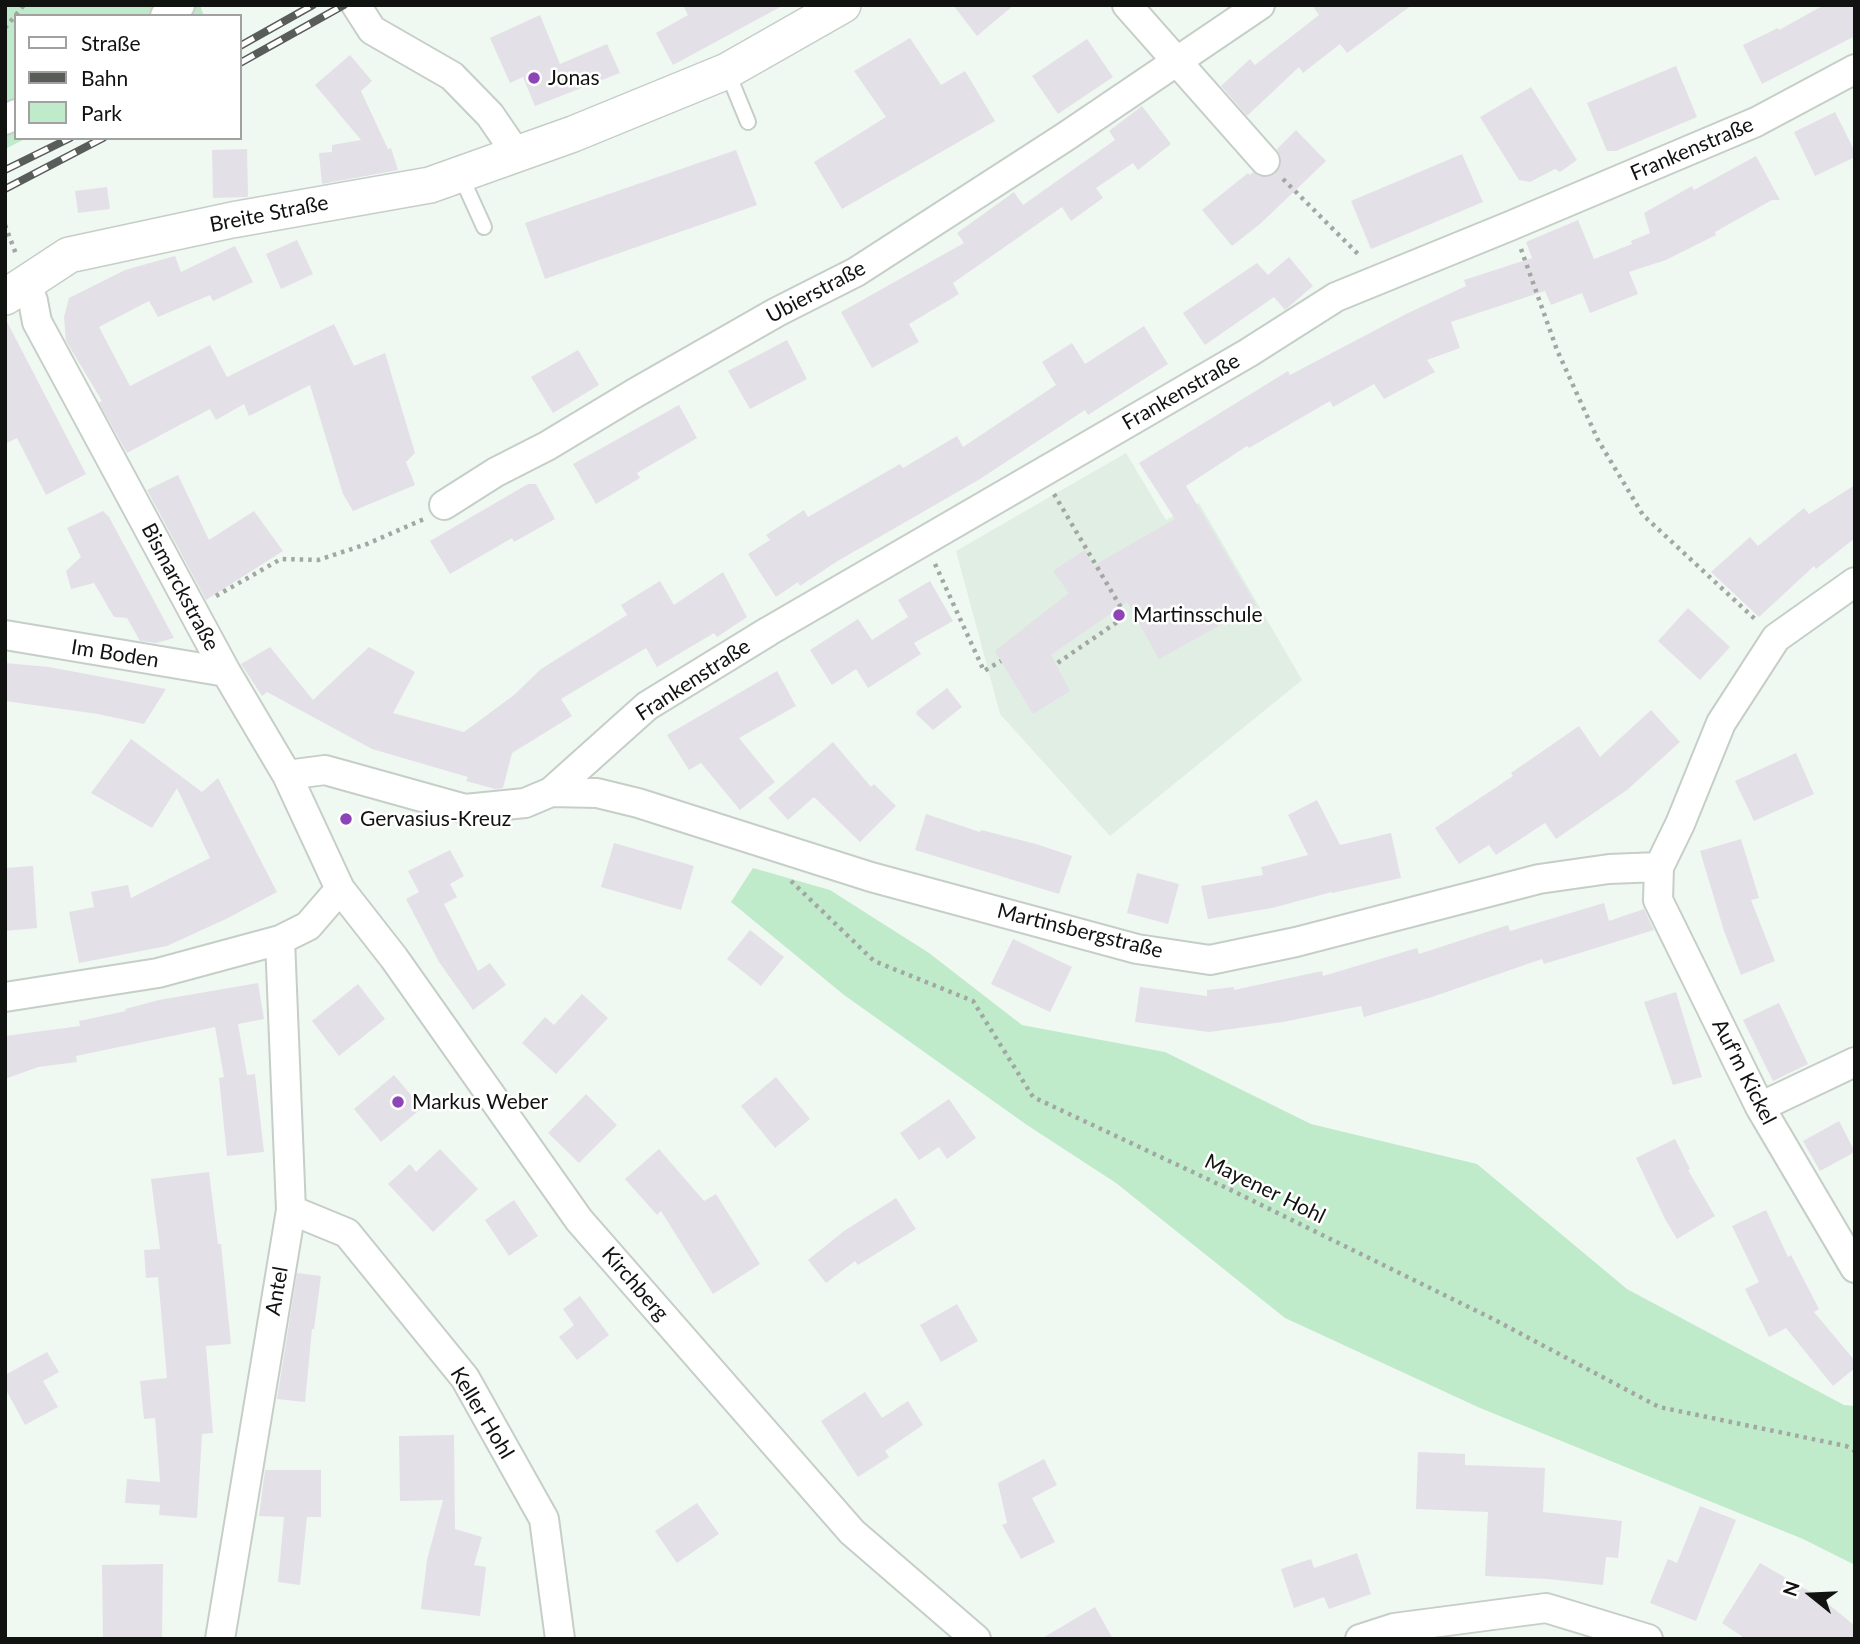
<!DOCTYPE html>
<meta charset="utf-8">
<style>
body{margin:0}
#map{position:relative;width:1860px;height:1644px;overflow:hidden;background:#f0f8f2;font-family:Lato,sans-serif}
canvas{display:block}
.frame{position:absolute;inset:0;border:7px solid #111311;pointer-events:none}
.legend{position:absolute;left:14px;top:14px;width:228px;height:126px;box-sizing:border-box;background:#fff;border:2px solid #a0a1a0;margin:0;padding:9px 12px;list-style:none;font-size:21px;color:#111311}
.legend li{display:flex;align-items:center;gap:14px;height:35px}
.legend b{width:35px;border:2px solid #a0a1a0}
.north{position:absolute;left:1776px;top:1560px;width:70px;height:70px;-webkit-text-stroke:5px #fff;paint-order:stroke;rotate:288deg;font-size:19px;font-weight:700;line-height:28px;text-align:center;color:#111311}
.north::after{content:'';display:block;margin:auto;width:24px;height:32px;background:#111311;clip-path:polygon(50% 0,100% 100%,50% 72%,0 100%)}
</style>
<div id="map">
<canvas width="1860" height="1644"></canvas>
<div class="frame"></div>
<ul class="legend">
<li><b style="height:9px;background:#fff"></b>Straße</li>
<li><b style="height:9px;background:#595d5a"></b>Bahn</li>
<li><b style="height:19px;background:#c0ebcb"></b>Park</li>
</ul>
<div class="north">N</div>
</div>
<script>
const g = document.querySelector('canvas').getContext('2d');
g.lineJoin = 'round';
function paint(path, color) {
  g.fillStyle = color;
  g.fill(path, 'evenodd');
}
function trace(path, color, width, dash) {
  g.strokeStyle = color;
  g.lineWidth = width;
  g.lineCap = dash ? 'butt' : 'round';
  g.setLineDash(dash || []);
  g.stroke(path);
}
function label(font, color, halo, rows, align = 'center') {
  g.font = font + ' Lato,sans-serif';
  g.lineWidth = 5;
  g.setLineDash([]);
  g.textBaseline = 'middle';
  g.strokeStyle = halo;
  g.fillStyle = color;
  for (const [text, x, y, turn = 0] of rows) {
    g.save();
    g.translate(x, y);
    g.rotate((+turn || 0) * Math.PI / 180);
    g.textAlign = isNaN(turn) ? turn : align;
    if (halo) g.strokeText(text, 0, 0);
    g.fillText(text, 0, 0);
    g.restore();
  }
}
paint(new Path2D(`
 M 1126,453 L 1166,520 L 1199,503 L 1302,680 L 1110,836 L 1000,714 L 956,551 Z`), '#e0eee3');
paint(new Path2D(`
 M 5,5 L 200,5 L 204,16 L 16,16 L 16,138 L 27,138 L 5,149 Z
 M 753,868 L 830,890 L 929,953 L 1022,1025 L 1165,1052 L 1311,1124 L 1477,1164 L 1627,1289 L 1844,1405 L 1855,1406 L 1855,1565 L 1803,1539 L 1480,1408 L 1285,1318 L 1116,1183 L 1027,1125 L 844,995 L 731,902 Z`), '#c0ebcb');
paint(new Path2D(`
 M 683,5 L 784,5 L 673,65 L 656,33 L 688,15 Z
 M 953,5 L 1014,5 L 977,36 Z
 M 1312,5 L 1412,5 L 1347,53 L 1340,44 L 1303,73 L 1299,67 L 1247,116 L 1221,86 L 1250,59 L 1255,65 L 1319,15 Z
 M 1824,5 L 1855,5 L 1855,36 L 1762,84 L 1743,45 L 1778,28 L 1779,30 Z
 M 540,15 L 560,64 L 607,44 L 620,73 L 535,106 L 523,77 L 510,83 L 490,38 Z
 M 910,38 L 941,85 L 965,71 L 995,121 L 842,209 L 814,162 L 886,117 L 854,71 Z
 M 1087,39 L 1113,77 L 1058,114 L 1032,76 Z
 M 350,55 L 372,81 L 361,91 L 388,149 L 391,148 L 398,170 L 322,184 L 319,153 L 332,152 L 332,145 L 361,140 L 315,85 Z
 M 1676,66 L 1697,117 L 1616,151 L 1607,151 L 1587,103 Z
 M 1531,87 L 1577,160 L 1560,172 L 1555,169 L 1530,182 L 1519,180 L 1480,117 Z
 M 1142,106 L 1171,144 L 1138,170 L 1133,163 L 1096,188 L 1103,198 L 1071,221 L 1062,207 L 953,283 L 959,294 L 909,324 L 919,342 L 872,368 L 841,312 L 964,243 L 957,233 L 1014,192 L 1023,205 L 1115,140 L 1109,131 Z
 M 1835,112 L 1855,152 L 1855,157 L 1815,176 L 1794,132 Z
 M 1296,130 L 1326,161 L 1260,224 L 1232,246 L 1202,210 L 1248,173 L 1250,175 L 1253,172 L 1259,176 L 1268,177 L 1275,174 L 1280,167 L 1281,158 L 1277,149 Z
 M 247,149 L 248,197 L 213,198 L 212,150 Z
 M 736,150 L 757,205 L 545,279 L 525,223 Z
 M 1462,154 L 1483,202 L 1371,249 L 1351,201 Z
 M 1756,156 L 1780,200 L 1772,200 L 1715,232 L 1716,235 L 1666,260 L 1629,272 L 1638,294 L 1590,313 L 1582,293 L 1551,305 L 1545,291 L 1451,322 L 1460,348 L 1427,360 L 1435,372 L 1384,399 L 1374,384 L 1333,407 L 1330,401 L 1249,448 L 1247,446 L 1186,486 L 1256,605 L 1159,659 L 1127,602 L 1051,655 L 1070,691 L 1033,714 L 995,651 L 1069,593 L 1053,571 L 1085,550 L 1093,566 L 1175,519 L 1139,463 L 1288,371 L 1290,375 L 1406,314 L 1466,286 L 1464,280 L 1532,258 L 1526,242 L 1578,220 L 1594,259 L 1632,244 L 1631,241 L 1650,233 L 1644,213 L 1692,186 L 1694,190 Z
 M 107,187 L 110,209 L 78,213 L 75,191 Z
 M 297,240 L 313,274 L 281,289 L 266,254 Z
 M 235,246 L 253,282 L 213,301 L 210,295 L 158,317 L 149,301 L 99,327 L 130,386 L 210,345 L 227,377 L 334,324 L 354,366 L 385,353 L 415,453 L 406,462 L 415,485 L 353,511 L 343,494 L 310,385 L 249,416 L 244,404 L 216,420 L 210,409 L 127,453 L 99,403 L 102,401 L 66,341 L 64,317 L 69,298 L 125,270 L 175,256 L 181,272 Z
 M 1289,257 L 1313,286 L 1285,310 L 1274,297 L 1205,345 L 1183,313 L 1257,263 L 1268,275 Z
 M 5,318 L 86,474 L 46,495 L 17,438 L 5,444 Z
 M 1144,326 L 1168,364 L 1088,415 L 1085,410 L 980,479 L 836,562 L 800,586 L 798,582 L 776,597 L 748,554 L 770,540 L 766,535 L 804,510 L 808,517 L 900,464 L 903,468 L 957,436 L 963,447 L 1056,385 L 1042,362 L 1072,343 L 1085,364 Z
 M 787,340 L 807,379 L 750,409 L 728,371 Z
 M 578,350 L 599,385 L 553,413 L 531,377 Z
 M 679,405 L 697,438 L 637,473 L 640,478 L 596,504 L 573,464 Z
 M 178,475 L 209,540 L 254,511 L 283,551 L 206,600 L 147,490 Z
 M 528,484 L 536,484 L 555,519 L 514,542 L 512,538 L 450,574 L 430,541 Z
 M 1855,485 L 1855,538 L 1816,569 L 1814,566 L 1759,617 L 1711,572 L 1750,537 L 1758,546 L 1804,508 L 1809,514 Z
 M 103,511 L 109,517 L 174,638 L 156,643 L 140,641 L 127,618 L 114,617 L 94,583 L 71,589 L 66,571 L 81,557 L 67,528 Z
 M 723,572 L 747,617 L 717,637 L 714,633 L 657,667 L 646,648 L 561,699 L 572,716 L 512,753 L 503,788 L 495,789 L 466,781 L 468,777 L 372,749 L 267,692 L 262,696 L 241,664 L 270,647 L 313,700 L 369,647 L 415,672 L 393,713 L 464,732 L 514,695 L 541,669 L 627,615 L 621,605 L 660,581 L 674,605 Z
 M 930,581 L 953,621 L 914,643 L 921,654 L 868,688 L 856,669 L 832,685 L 810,650 L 858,619 L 872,640 L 908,617 L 898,600 Z
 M 1688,608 L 1730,647 L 1700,680 L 1658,641 Z
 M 5,663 L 49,667 L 166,689 L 144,724 L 98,714 L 5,701 Z
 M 777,671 L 796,706 L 739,738 L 775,782 L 740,810 L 701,763 L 689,770 L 667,735 Z
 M 947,688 L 962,707 L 933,730 L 916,714 L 917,711 Z
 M 1651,710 L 1680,742 L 1627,790 L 1556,839 L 1545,823 L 1496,855 L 1489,845 L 1459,864 L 1435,828 L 1513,776 L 1511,773 L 1579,726 L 1600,757 Z
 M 131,739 L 202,792 L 218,778 L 277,892 L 228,918 L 167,946 L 79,963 L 69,912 L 94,907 L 91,892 L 128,885 L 131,898 L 210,858 L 177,788 L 152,828 L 91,793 Z
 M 833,742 L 871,787 L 874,784 L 896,806 L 860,842 L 814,797 L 788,820 L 768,798 Z
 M 1796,753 L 1814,794 L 1754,821 L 1735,781 Z
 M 1317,800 L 1340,845 L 1391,833 L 1401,878 L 1332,893 L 1332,892 L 1272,908 L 1208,919 L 1201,886 L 1263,875 L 1261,867 L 1308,855 L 1288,815 Z
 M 926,814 L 980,832 L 981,830 L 1036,844 L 1072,856 L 1059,894 L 915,850 Z
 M 1741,839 L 1759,898 L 1751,900 L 1775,961 L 1741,975 L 1724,931 L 1700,851 Z
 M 614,843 L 694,866 L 681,910 L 601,887 Z
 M 450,850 L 464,876 L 450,884 L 457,897 L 444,904 L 478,971 L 490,963 L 506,985 L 473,1010 L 439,962 L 406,899 L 419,892 L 408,871 Z
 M 33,866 L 37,928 L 5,931 L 5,868 Z
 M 1137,873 L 1179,884 L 1168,924 L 1127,913 Z
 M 1604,903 L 1609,921 L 1644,909 L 1654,930 L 1544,964 L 1542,959 L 1432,997 L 1364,1017 L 1361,1006 L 1283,1022 L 1209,1032 L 1135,1022 L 1140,987 L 1207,996 L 1207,990 L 1234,987 L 1234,990 L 1322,971 L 1323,976 L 1417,948 L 1419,954 L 1508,925 L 1510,931 Z
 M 750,930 L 784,957 L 761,986 L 727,959 Z
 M 1013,939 L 1072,967 L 1050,1012 L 991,984 Z
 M 258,983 L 264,1019 L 238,1024 L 247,1075 L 255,1074 L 264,1152 L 227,1156 L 219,1078 L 224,1077 L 215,1027 L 76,1056 L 77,1062 L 38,1067 L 5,1079 L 5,1036 L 80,1026 L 79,1021 L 126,1011 L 125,1009 L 159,1000 Z
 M 358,984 L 385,1019 L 339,1056 L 312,1021 Z
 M 1676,992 L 1702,1077 L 1673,1085 L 1644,1002 Z
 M 582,994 L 608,1018 L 556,1074 L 522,1043 L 545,1017 L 554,1025 Z
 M 1779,1003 L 1808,1064 L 1773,1081 L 1743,1020 Z
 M 394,1075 L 422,1108 L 381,1142 L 354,1109 Z
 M 776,1077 L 810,1119 L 775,1148 L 741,1106 Z
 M 586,1094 L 617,1125 L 579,1163 L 548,1133 Z
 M 949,1099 L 976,1138 L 947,1159 L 939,1147 L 919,1160 L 900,1133 Z
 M 1839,1121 L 1855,1152 L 1820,1171 L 1803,1141 Z
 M 1675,1139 L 1690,1169 L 1688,1170 L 1715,1216 L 1677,1239 L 1665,1219 L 1636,1158 Z
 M 440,1149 L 478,1189 L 433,1232 L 388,1184 L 410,1164 L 416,1172 Z
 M 659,1149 L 704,1201 L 716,1194 L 760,1264 L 713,1294 L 661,1211 L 657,1215 L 625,1179 Z
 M 209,1172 L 218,1244 L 221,1244 L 231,1344 L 206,1346 L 213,1433 L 202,1434 L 197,1518 L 159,1515 L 160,1505 L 125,1503 L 127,1479 L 160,1482 L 155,1418 L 144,1419 L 140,1381 L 167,1378 L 158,1277 L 146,1278 L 144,1250 L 160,1249 L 151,1179 Z
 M 896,1198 L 916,1229 L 858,1265 L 855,1261 L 826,1283 L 808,1260 L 844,1231 Z
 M 514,1200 L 538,1236 L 509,1256 L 485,1220 Z
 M 1766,1210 L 1788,1257 L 1791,1255 L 1819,1309 L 1814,1312 L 1855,1361 L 1855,1368 L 1833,1386 L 1786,1328 L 1769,1337 L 1745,1289 L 1759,1282 L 1732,1226 Z
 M 297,1273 L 321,1276 L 314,1329 L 312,1329 L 305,1402 L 277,1399 Z
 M 580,1296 L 609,1335 L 577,1360 L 559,1337 L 574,1325 L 563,1309 Z
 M 957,1304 L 978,1341 L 941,1362 L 920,1325 Z
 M 47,1352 L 59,1372 L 43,1381 L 58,1407 L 25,1425 L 5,1388 L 5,1375 Z
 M 865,1392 L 882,1418 L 908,1401 L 923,1425 L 885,1451 L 889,1457 L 858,1477 L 821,1421 Z
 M 454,1435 L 455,1529 L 482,1537 L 474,1565 L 486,1567 L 480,1616 L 421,1609 L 427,1560 L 443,1500 L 400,1501 L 399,1436 Z
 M 1418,1452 L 1465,1454 L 1465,1465 L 1545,1468 L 1543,1512 L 1622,1521 L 1618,1558 L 1606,1557 L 1603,1585 L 1548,1579 L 1485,1576 L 1488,1512 L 1416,1509 Z
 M 1044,1459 L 1057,1485 L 1032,1498 L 1055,1542 L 1021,1559 L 1002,1525 L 1007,1523 L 998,1483 Z
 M 265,1470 L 321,1470 L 321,1517 L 307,1517 L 300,1585 L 278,1582 L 284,1517 L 259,1516 Z
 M 697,1503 L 719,1534 L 677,1563 L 655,1531 Z
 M 1700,1506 L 1736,1520 L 1696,1621 L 1650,1603 L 1668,1559 L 1677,1563 Z
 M 1357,1553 L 1371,1594 L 1329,1609 L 1324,1597 L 1294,1608 L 1281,1569 L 1311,1559 L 1314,1568 Z
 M 1760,1563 L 1821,1598 L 1855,1626 L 1855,1639 L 1746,1639 L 1722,1623 Z
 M 163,1564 L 162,1639 L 103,1639 L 102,1565 Z
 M 1095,1607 L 1113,1639 L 1041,1639 Z`), '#e4e0e7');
const service = new Path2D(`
 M 727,71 L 748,122
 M 460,174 L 484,227`);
const minor = new Path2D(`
 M 356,5 L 372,30 L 452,76 L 490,115 L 516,153
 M 1127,5 L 1265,161
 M 165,16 L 180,5
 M 5,120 L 16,114
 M 27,283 L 33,301 L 37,322 L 226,672 L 287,775 L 340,889 L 394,958 L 579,1220 L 852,1532 L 976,1639
 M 444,505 L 496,472 L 547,446 L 635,393 L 777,312 L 856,272 L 1065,137 L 1260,5
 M 1855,582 L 1776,638 L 1721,723 L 1680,824 L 1659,867 L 1658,900 L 1760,1107 L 1855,1268
 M 5,635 L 226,672
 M 287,775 L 325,770 L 465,809 L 525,803 L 551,792 L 597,793 L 638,803 L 871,877 L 1137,949 L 1210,960 L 1296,942 L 1539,879 L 1609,869 L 1659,867
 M 551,792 L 647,706 L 769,631 L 1248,353 L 1336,297 L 1510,226 L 1756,122 L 1855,69
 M 5,997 L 158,973 L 280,940 L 308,926 L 340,889
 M 1760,1107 L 1855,1062
 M 291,1210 L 347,1233 L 465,1378 L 544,1519 L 560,1639
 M 220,1639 L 291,1210 L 280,940
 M 1360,1639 L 1394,1628 L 1546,1608 L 1648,1639`);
const tertiary = new Path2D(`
 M 5,297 L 69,255 L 232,220 L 430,185 L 573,134 L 727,71 L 843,5`);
trace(service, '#c6cec8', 18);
trace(minor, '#c6cec8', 32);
trace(tertiary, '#c6cec8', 38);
trace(new Path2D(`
 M 5,28 L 24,5
 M 1283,179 L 1361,257
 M 5,225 L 16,254
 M 1521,249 L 1557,350 L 1598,440 L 1643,515 L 1757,621
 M 1054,494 L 1126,616 L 1056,664
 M 935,564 L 984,671 L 1001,661
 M 216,596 L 281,559 L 318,560 L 367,544 L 424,519
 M 791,881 L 874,961 L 973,1001 L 1033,1097 L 1233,1191 L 1493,1319 L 1659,1407 L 1846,1446 L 1855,1451`), '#a2a7a3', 4.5, [3.5, 5]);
trace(service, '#fff', 14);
trace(minor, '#fff', 28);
trace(tertiary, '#fff', 35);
const rail = new Path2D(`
 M 240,46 L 313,5
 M 240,63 L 344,5
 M 5,170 L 70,138
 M 5,189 L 103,138`);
trace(rail, '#595d5a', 8);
trace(rail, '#fff', 5, [16]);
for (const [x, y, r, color] of [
 [534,78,7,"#8d44b6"],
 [1119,615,7,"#8d44b6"],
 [346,819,7,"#8d44b6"],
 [398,1102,7,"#8d44b6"]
]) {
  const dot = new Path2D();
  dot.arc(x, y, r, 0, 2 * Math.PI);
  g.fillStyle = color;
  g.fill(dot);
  trace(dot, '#fff', 2.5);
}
label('21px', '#111311', '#fff', [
 ["Jonas",548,78],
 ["Martinsschule",1133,615],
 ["Gervasius-Kreuz",360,819],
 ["Markus Weber",412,1102]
], 'left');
label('21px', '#111311', '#fff', [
 ["Frankenstraße",1692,149,-23],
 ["Breite Straße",269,214,-11],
 ["Ubierstraße",816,292,-28],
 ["Frankenstraße",1181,392,-30],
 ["Bismarckstraße",180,587,62],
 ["Im Boden",115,654,9],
 ["Frankenstraße",693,680,-33],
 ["Martinsbergstraße",1080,931,14],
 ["Auf'm Kickel",1744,1072,63],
 ["Mayener Hohl",1265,1189,26],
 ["Kirchberg",635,1284,49],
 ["Antel",277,1291,-80],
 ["Keller Hohl",482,1413,59]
]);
</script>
